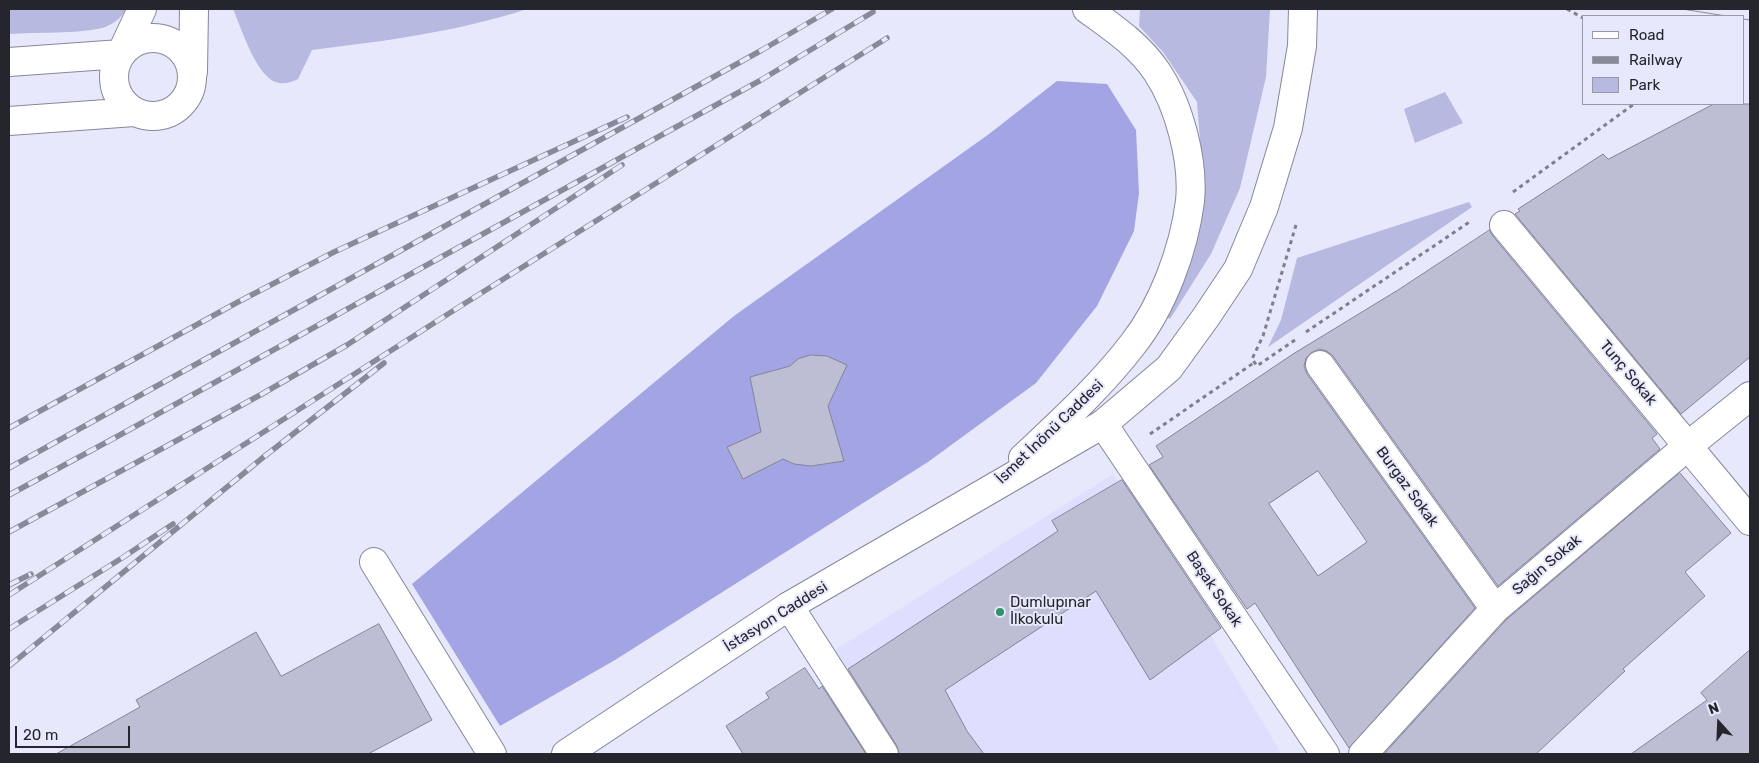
<!DOCTYPE html>
<meta charset="utf-8">
<style>
body{margin:0}
#map{position:relative;width:1759px;height:763px;overflow:hidden;background:#e7e8fb;font-family:Rubik,sans-serif}
canvas{display:block}
.frame{position:absolute;inset:0;border:10px solid #25252e;pointer-events:none}
.legend{position:absolute;left:1582px;top:15px;width:162px;height:90px;box-sizing:border-box;background:#e7e8fb;border:1px solid #999aa9;margin:0;padding:6px 9px;list-style:none;font-size:15px;color:#25252e}
.legend li{display:flex;align-items:center;gap:10px;height:25px}
.legend b{width:25px;border:1px solid #999aa9}
.north{position:absolute;left:1694px;top:698px;width:50px;height:50px;-webkit-text-stroke:4px #e7e8fb;paint-order:stroke;rotate:340deg;font-size:14px;font-weight:700;line-height:20px;text-align:center;color:#25252e}
.north::after{content:'';display:block;margin:auto;width:18px;height:22px;background:#25252e;clip-path:polygon(50% 0,100% 100%,50% 72%,0 100%)}
.scale{position:absolute;left:15px;top:726px;width:115px;height:22px;box-sizing:border-box;border:2px solid #25252e;border-top:0;padding-left:6px;font-size:15px;line-height:18px;white-space:nowrap;color:#25252e;-webkit-text-stroke:4px #e7e8fb;paint-order:stroke}
</style>
<div id="map">
<canvas width="1759" height="763"></canvas>
<div class="frame"></div>
<ul class="legend">
<li><b style="height:6px;background:#fff"></b>Road</li>
<li><b style="height:6px;background:#898a98"></b>Railway</li>
<li><b style="height:14px;background:#b7b9e0"></b>Park</li>
</ul>
<div class="north">N</div>
<div class="scale">20 m</div>
</div>
<script>
const g = document.querySelector('canvas').getContext('2d');
g.lineJoin = 'round';
function paint(path, color) {
  g.fillStyle = color;
  g.fill(path, 'evenodd');
}
function trace(path, color, width, dash) {
  g.strokeStyle = color;
  g.lineWidth = width;
  g.lineCap = dash ? 'butt' : 'round';
  g.setLineDash(dash || []);
  g.stroke(path);
}
function label(font, color, halo, rows, align = 'center') {
  g.font = font + ' Rubik,sans-serif';
  g.lineWidth = 4;
  g.setLineDash([]);
  g.textBaseline = 'middle';
  g.strokeStyle = halo;
  g.fillStyle = color;
  for (const [text, x, y, turn = 0] of rows) {
    g.save();
    g.translate(x, y);
    g.rotate((+turn || 0) * Math.PI / 180);
    g.textAlign = isNaN(turn) ? turn : align;
    if (halo) g.strokeText(text, 0, 0);
    g.fillText(text, 0, 0);
    g.restore();
  }
}
paint(new Path2D(`
 M 1113,474 L 1282,754 L 903,754 L 835,650 Z`), '#dedffe');
paint(new Path2D(`
 M 9,9 L 126,9 C 123,17 111,26 102,28 C 76,34 37,32 9,34 Z
 M 233,9 L 527,9 C 457,32 384,41 312,50 L 298,79 C 292,82 286,84 279,83 C 257,80 241,27 233,9 Z
 M 1144,9 L 1270,9 L 1266,77 L 1240,188 L 1211,254 L 1170,319 L 1162,315 L 1202,166 L 1197,102 L 1163,52 L 1139,26 L 1140,10 Z
 M 1445,92 L 1463,123 L 1415,143 L 1404,109 Z
 M 1469,202 L 1472,207 L 1268,347 L 1281,320 L 1297,258 Z`), '#b7b9e0');
paint(new Path2D(`
 M 1057,81 L 1107,84 L 1136,130 L 1139,193 L 1134,231 L 1097,306 L 1036,383 L 928,462 L 615,660 L 500,726 L 412,584 L 734,316 L 989,134 Z`), '#a3a4e3');
const building = new Path2D(`
 M 1714,104 L 1750,104 L 1750,357 L 1681,414 L 1515,214 L 1520,211 L 1518,209 L 1603,154 L 1608,159 Z
 M 1490,230 L 1492,235 L 1657,434 L 1652,438 L 1660,449 L 1498,586 L 1333,356 L 1327,351 L 1319,349 L 1311,353 L 1306,358 L 1304,366 L 1307,374 L 1475,608 L 1349,748 L 1255,603 L 1247,609 L 1149,465 L 1163,457 L 1156,446 L 1293,354 L 1398,290 ZM 1318,471 L 1367,542 L 1318,576 L 1269,504 Z
 M 811,355 L 827,356 L 847,365 L 828,406 L 844,461 L 811,466 L 794,464 L 783,459 L 743,479 L 727,447 L 761,432 L 750,377 L 790,366 L 798,359 Z
 M 1680,473 L 1731,533 L 1685,572 L 1705,596 L 1623,669 L 1625,671 L 1536,754 L 1384,754 L 1506,620 Z
 M 1122,480 L 1221,628 L 1150,680 L 1096,591 L 945,690 L 967,731 L 984,754 L 899,754 L 897,746 L 848,669 L 1058,531 L 1052,521 Z
 M 379,624 L 432,720 L 368,754 L 56,754 L 140,707 L 136,700 L 256,632 L 281,676 Z
 M 1750,650 L 1750,754 L 1631,754 L 1707,700 L 1701,693 Z
 M 805,668 L 819,689 L 822,686 L 866,754 L 743,754 L 726,726 L 769,698 L 766,693 Z`);
paint(building, '#bdbed4');
trace(building, '#838499', 1);
const minor = new Path2D(`
 M114 77a39 39 0 1 1 78 0a39 39 0 1 1-78 0Z
 M 9,62 L 121,54 L 142,9
 M 193,72 L 194,9
 M 9,121 L 134,112
 M 1504,225 L 1750,521
 M 1320,365 L 1495,609
 M 1103,424 L 1325,754
 M 374,562 L 492,754
 M 789,606 L 884,754
 M 1363,754 L 1495,609 L 1689,445 L 1750,396`);
const major = new Path2D(`
 M 1023,458 C 1062,421 1101,386 1133,344 C 1163,306 1184,249 1190,201 C 1194,161 1179,105 1157,72 C 1139,45 1112,27 1087,9
 M 566,754 L 789,606 L 1103,424 L 1169,368 L 1206,317 L 1238,269 L 1264,207 L 1288,128 L 1302,46 L 1303,9`);
trace(minor, '#86879c', 30);
trace(major, '#86879c', 30);
trace(new Path2D(`
 M 1567,9 L 1583,18
 M 1513,192 L 1634,104
 M 1306,332 L 1471,221
 M 1295,340 L 1257,366 L 1252,359 L 1263,336 L 1296,225
 M 1150,434 L 1255,362`), '#7e7f8c', 3, [4, 4]);
trace(minor, '#fff', 28);
trace(major, '#fff', 28);
trace(new Path2D(`
 M 1682,9 L 1726,16
 M 1743,19 L 1750,20`), '#898a98', 1);
const rail = new Path2D(`
 M 9,428 L 238,302 L 334,252 L 627,117
 M 9,468 L 762,50 L 832,9
 M 9,495 L 118,436 L 761,80 L 873,12
 M 9,532 L 262,394 L 347,345 L 622,165
 M 9,585 L 31,574
 M 9,595 L 459,307 L 887,38
 M 9,629 L 122,558 L 173,524
 M 9,666 L 261,459 L 384,363`);
trace(rail, '#898a98', 5.5);
trace(rail, '#e7e8fb', 4, [11]);
for (const [x, y, r, color] of [
 [1000,612,5,"#32926b"]
]) {
  const dot = new Path2D();
  dot.arc(x, y, r, 0, 2 * Math.PI);
  g.fillStyle = color;
  g.fill(dot);
  trace(dot, '#e7e8fb', 2);
}
label('15px', '#25252e', '#e7e8fb', [
 ["Tunç Sokak",1628,373,50],
 ["İsmet İnönü Caddesi",1050,432,-44],
 ["Burgaz Sokak",1407,487,54],
 ["Sağın Sokak",1547,565,-40],
 ["Başak Sokak",1214,589,56],
 ["İstasyon Caddesi",776,617,-32]
]);
label('15px', '#25252e', '#e7e8fb', [
 ["Dumlupınar",1010,603],
 ["İlkokulu",1010,620]
], 'left');
</script>
